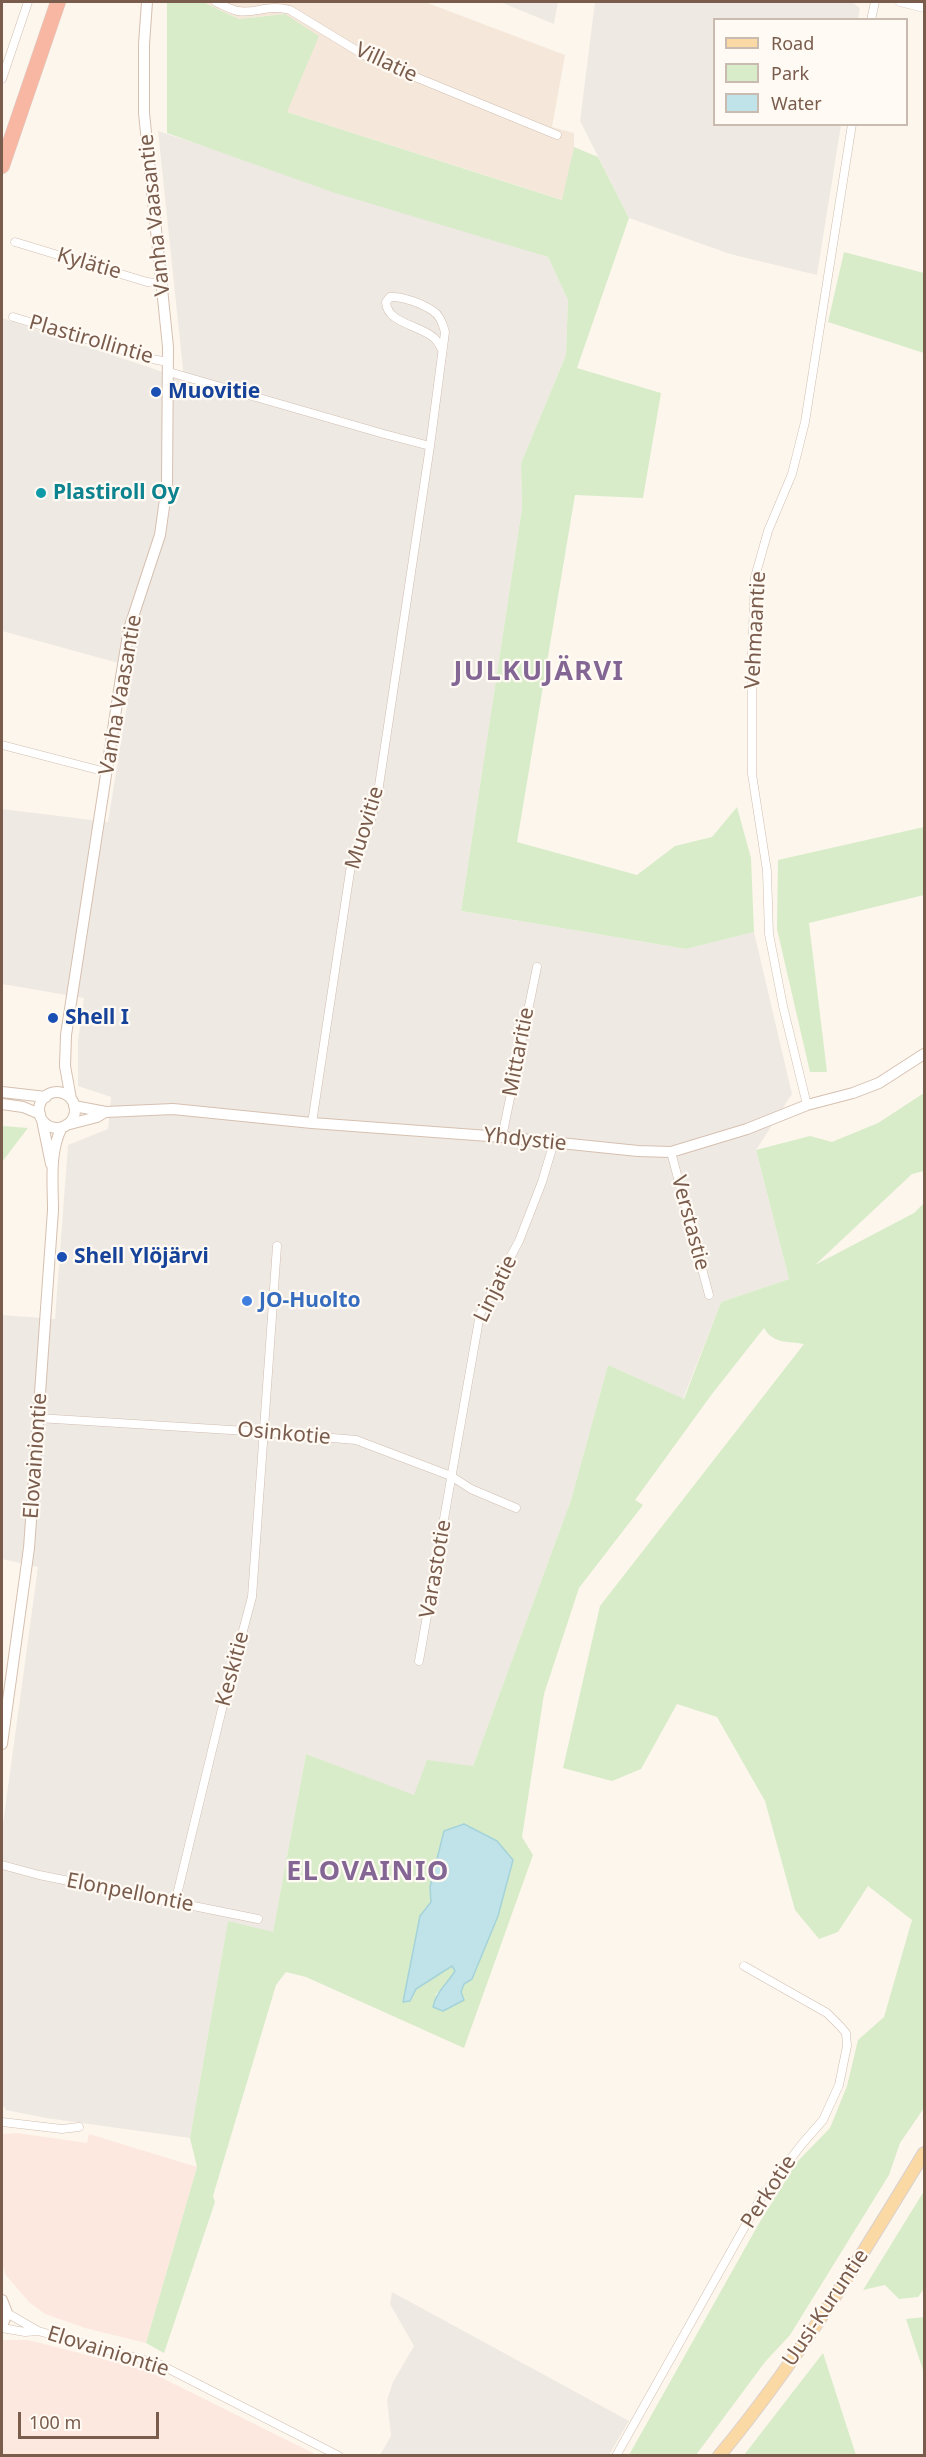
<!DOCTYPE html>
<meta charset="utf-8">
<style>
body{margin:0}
#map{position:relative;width:926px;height:2457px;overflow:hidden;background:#fdf6ec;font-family:"Noto Sans",sans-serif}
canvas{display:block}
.frame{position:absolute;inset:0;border:3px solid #7a5c4d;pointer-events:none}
.legend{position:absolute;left:713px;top:18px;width:195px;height:108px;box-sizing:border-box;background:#fffaf3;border:2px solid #cabbb1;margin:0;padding:8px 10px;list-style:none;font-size:18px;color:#7a5c4d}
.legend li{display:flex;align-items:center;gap:12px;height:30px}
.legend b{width:30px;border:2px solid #cabbb1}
.scale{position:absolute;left:18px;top:2412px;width:141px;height:27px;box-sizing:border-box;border:3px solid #7a5c4d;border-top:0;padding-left:8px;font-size:18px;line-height:21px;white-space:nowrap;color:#7a5c4d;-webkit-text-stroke:4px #fffaf3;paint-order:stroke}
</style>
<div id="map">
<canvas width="926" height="2457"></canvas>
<div class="frame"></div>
<ul class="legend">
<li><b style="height:8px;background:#fbd9a5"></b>Road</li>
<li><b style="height:16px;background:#d8ecc9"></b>Park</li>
<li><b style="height:16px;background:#bfe3e8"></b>Water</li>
</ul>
<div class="scale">100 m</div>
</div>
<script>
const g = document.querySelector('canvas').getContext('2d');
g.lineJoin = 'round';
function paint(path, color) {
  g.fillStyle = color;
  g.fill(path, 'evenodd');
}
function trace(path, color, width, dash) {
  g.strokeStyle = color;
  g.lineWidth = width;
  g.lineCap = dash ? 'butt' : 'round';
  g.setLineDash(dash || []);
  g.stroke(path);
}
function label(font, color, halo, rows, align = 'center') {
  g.font = font + ' "Noto Sans",sans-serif';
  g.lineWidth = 4.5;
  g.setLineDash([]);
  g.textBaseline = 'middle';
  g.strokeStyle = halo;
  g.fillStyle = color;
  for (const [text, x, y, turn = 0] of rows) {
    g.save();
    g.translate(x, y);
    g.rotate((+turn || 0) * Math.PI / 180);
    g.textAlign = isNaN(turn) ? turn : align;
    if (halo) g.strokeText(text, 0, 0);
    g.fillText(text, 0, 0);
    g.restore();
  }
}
paint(new Path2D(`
 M 203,2 L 425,2 L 565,55 L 552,127 L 574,133 L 574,147 L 563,200 L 287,112 L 285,14 L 239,19 Z`), '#f5e8da');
paint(new Path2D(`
 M 17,2133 L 87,2143 L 89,2134 L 197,2167 L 146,2343 L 85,2328 L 45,2314 L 29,2302 L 5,2274 L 2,2263 L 2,2134 Z
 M 4,2340 L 28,2340 L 146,2370 L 317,2455 L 2,2455 L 2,2341 Z`), '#fde8e0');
paint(new Path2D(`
 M 500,2 L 558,2 L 554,24 Z
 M 595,2 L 852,2 L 860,8 L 858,19 L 714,20 L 714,124 L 841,125 L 817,275 L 730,254 L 629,218 L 580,121 Z
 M 158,131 L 548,257 L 568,300 L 566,355 L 521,463 L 522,508 L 461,911 L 686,949 L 754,932 L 792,1094 L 756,1150 L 789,1279 L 721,1302 L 683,1399 L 608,1365 L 571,1500 L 473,1766 L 414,1796 L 306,1754 L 273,1933 L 228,1922 L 190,2138 L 46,2118 L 6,2110 L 2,2104 L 2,1831 L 38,1567 L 2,1559 L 2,1315 L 55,1319 L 68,1145 L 108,1129 L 111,1097 L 78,1086 L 78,1041 L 84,998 L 2,984 L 2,809 L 108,822 L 133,667 L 2,631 L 2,318 L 184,379 Z
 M 392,2292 L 629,2421 L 609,2455 L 380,2455 L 391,2436 L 387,2400 L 393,2382 L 414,2346 L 390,2304 Z`), '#efe9e4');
paint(new Path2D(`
 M 167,2 L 203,2 L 239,19 L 285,14 L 319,36 L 287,112 L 562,200 L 574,147 L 598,157 L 629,218 L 577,368 L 661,393 L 643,498 L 575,495 L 517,842 L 637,875 L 675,846 L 712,837 L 737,807 L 751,858 L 754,932 L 686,949 L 461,911 L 522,508 L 521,463 L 566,355 L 568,300 L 548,257 L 332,192 L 167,133 Z
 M 844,252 L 924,273 L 924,353 L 828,322 Z
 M 924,827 L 924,895 L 809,923 L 827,1072 L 810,1072 L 777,929 L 778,860 Z
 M 924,1093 L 924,1171 L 912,1174 L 815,1265 L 914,1213 L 924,1203 L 924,2108 L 900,2143 L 889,2175 L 790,2335 L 765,2362 L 696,2455 L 629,2455 L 758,2225 L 797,2162 L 830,2128 L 847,2086 L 858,2040 L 884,2017 L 912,1920 L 868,1886 L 838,1932 L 819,1939 L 795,1910 L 765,1801 L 717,1717 L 677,1704 L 641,1769 L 612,1781 L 563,1768 L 600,1606 L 804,1344 C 788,1341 773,1344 764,1328 L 712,1394 L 635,1500 L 643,1505 L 579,1588 L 544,1694 L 522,1837 L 533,1855 L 464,2048 L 306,1977 L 286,1972 L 276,1985 L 213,2196 L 215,2202 L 164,2353 L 146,2343 L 197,2167 L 190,2138 L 228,1921 L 273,1932 L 306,1754 L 414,1795 L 427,1760 L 473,1766 L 571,1500 L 608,1365 L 684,1399 L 721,1302 L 789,1279 L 756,1150 L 810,1136 L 832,1142 L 878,1123 ZM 430,1887 L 464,1984 L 461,1993 L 464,2000 L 435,1995 L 447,1984 L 455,1970 L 452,1965 L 416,1989 L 420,1916 L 431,1902 Z
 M 2,1126 L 28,1128 L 2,1162 Z
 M 924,2191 L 924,2289 L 918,2297 L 899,2299 L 885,2285 L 863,2290 Z
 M 924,2317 L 924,2373 L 906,2319 Z
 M 823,2353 L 856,2455 L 744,2455 Z`), '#d8ecc9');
const water = new Path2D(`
 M 464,1824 L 497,1841 L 513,1860 L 498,1916 L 472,1979 L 464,1984 L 461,1992 L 464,2000 L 443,2011 L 433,2007 C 436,1992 447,1984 455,1971 L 452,1966 L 416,1989 L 410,2001 L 403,2002 L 420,1916 L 431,1902 L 430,1887 L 444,1831 Z`);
paint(water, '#bfe3e8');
trace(water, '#a5d3da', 1.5);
const street = new Path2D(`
 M 216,2 C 223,5 231,10 238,11 C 255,14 269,4 290,10 L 369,58 L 557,135
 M 900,2 L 924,8
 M 871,20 L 875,2
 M 2,79 L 28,2
 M 15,242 L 147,282 L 163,284
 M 13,317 L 152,359 L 168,362
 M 169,372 L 384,434 L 430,446
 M 2,745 L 106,772
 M 807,1105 L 783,1006 L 769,934 L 767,871 L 752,774 L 752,654 L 755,577 L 768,531 L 792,474 L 805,422 L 852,124
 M 312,1123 L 351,865 L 370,823 L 377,799 L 430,446 L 445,332 C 443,324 440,315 433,311 C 423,304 403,296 390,297 L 386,302 C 387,324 421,325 434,338 C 438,341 440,346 442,350
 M 502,1137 L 537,967
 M 671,1152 L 709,1295
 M 38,1418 L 263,1432 L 356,1440 L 451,1476 L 471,1489 L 516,1508
 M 419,1661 L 480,1314 L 519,1241 L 542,1182 L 554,1142
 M 2,1865 L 39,1875 L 258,1919
 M 175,1903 L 222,1709 L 252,1597 L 277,1246
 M 2,2122 L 62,2129 L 79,2127
 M 7,2313 L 38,2331 L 159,2364 L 339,2456
 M 2,2328 L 25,2332 L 38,2331
 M 616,2456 L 762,2196 L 802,2144 L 823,2120 L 839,2085 L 847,2046 L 846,2033 L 840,2026 L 827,2013 L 744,1966`);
const secondary = new Path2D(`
 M 2,1092 L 46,1097
 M39 1110a18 18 0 1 1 36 0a18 18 0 1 1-36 0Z
 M 71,1099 L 65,1066 L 66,1035 L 122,671 L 129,629 L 160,535 L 167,485 L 168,347 L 144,113 L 144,44 L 147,2
 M 2,1104 L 23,1107 L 40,1114
 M 74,1106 L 106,1112 L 173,1109 L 312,1123 L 502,1137 L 638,1151 L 671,1152 L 747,1129 L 807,1105 L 853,1093 L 879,1083 L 924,1054
 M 42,1120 L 51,1164
 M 66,1125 L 97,1117 L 105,1112
 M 2,1744 L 29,1548 L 53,1210 C 53,1183 49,1152 62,1127
 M 2,2300 L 7,2313 L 2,2326`);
const primary = new Path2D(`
 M 719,2456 C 797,2362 861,2257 924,2153`);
const highway = new Path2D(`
 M 2,166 L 58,2`);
trace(street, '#d1beb0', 9);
trace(secondary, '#d6c0b0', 12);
trace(primary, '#dad1cd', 14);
trace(highway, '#dad1cd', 16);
trace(street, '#fff', 8);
trace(secondary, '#fff', 10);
trace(primary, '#fbd9a5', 12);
trace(highway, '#f7b7a3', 15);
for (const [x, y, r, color] of [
 [156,392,6,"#1a4fb4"],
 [41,493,6,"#0f9aa8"],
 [53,1018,6,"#1a4fb4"],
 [62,1257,6,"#1a4fb4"],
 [247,1301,6,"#3f7fe0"]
]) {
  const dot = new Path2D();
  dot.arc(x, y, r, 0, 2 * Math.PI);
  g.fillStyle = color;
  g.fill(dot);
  trace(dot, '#fffaf3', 2);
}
label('21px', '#7a5c4d', '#fffaf3', [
 ["Villatie",386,63,25],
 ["Vanha Vaasantie",155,215,-96],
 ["Kylätie",89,264,16],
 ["Plastirollintie",91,340,16],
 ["Vehmaantie",756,630,-87],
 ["Vanha Vaasantie",121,695,-80],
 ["Muovitie",365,828,-73],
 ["Mittaritie",519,1052,-79],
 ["Yhdystie",525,1140,6],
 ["Verstastie",690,1223,75],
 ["Linjatie",496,1289,-64],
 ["Osinkotie",284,1434,5],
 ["Elovainiontie",36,1456,-86],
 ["Varastotie",436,1569,-80],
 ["Keskitie",233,1669,-75],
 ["Elonpellontie",130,1893,11],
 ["Perkotie",769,2192,-57],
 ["Uusi-Kuruntie",826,2308,-56],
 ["Elovainiontie",108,2352,17]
]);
label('bold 21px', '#164399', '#fffaf3', [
 ["Muovitie",168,392],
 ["Shell I",65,1018],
 ["Shell Ylöjärvi",74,1257]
], 'left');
label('bold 21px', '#0d838f', '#fffaf3', [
 ["Plastiroll Oy",53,493]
], 'left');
label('bold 21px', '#366cbe', '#fffaf3', [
 ["JO-Huolto",259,1301]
], 'left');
g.letterSpacing = '1.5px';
label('bold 27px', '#846695', '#fffaf3', [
 ["JULKUJÄRVI",539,672],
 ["ELOVAINIO",368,1872]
]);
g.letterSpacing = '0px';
</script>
